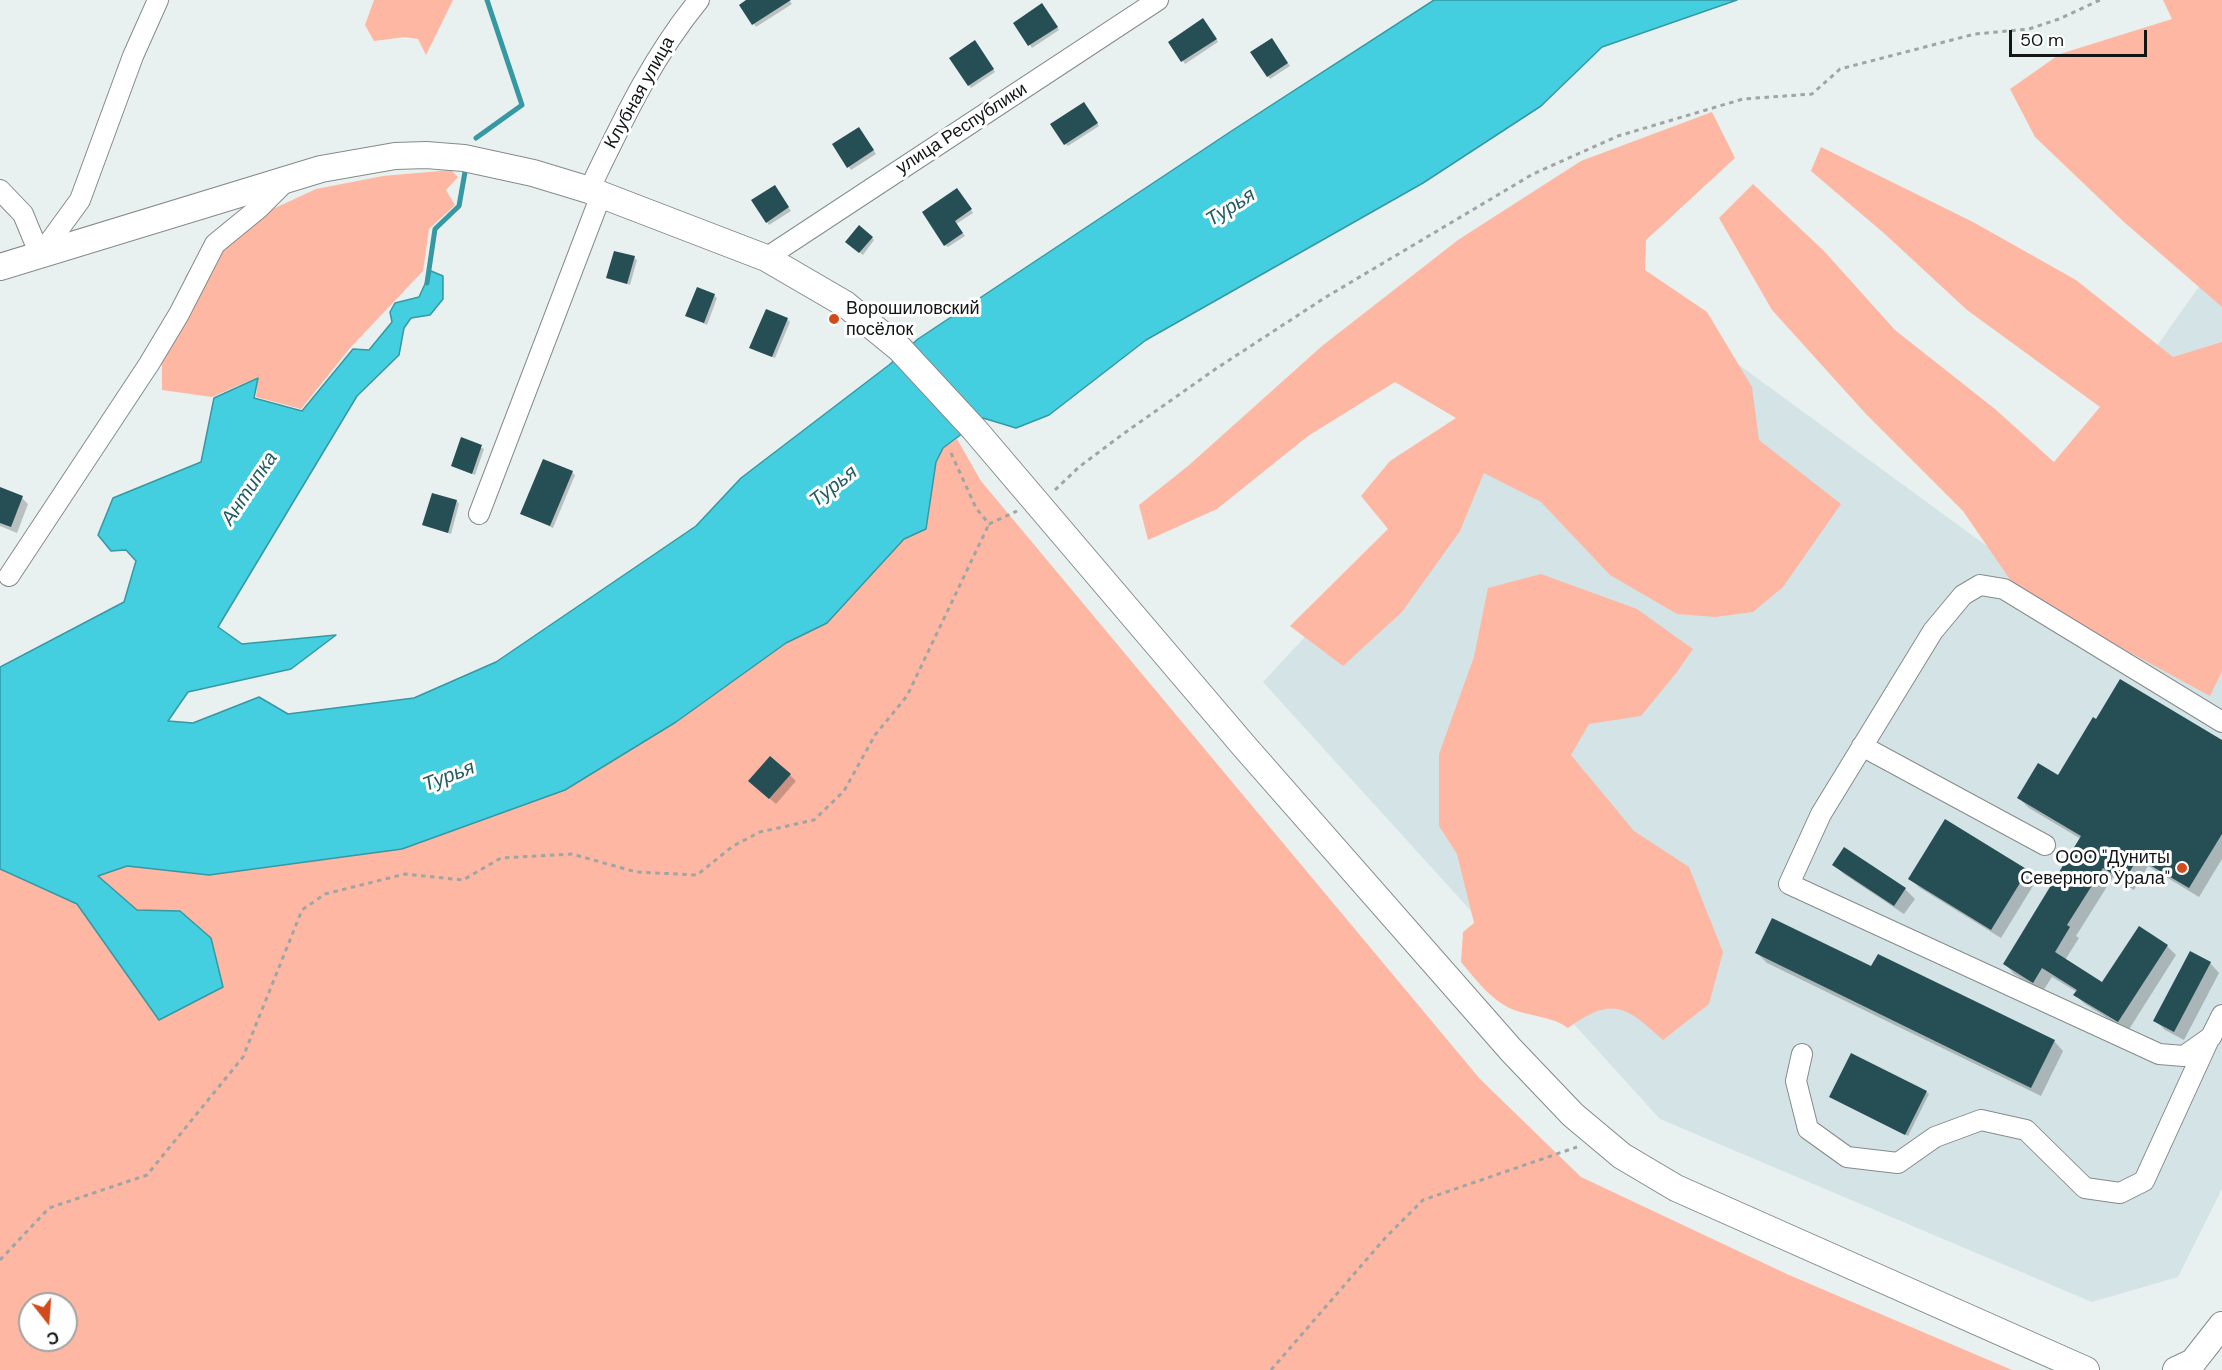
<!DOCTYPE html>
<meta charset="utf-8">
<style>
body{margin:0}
#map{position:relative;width:2222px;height:1370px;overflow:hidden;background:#e9f0f0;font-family:"DM Sans",sans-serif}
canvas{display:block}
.north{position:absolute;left:18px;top:1292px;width:60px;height:60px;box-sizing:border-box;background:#fff;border:2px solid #a1a2a2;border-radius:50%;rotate:163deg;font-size:16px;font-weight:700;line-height:24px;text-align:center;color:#131616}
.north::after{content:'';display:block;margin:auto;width:21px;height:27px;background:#d24b1c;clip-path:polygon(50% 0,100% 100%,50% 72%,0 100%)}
.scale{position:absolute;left:2009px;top:30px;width:138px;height:27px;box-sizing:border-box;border:3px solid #131616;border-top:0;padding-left:8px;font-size:18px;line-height:21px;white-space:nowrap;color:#131616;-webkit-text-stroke:4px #fff;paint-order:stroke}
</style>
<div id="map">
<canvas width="2222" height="1370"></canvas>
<div class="north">С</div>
<div class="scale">50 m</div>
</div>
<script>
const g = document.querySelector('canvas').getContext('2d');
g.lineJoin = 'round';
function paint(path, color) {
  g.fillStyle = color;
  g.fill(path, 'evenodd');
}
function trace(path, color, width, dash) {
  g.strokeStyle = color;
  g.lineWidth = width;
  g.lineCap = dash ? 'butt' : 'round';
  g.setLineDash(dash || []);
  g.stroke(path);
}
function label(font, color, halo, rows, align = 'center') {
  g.font = font + ' "DM Sans",sans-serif';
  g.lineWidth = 6;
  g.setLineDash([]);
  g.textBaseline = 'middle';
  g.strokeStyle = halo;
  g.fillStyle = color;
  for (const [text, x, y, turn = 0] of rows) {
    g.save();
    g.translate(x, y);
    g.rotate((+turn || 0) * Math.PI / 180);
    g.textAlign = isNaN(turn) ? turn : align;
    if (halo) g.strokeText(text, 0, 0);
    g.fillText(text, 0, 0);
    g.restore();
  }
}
paint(new Path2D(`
 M 2222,254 L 2222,1189 L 2178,1277 L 2092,1302 L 1660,1119 L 1263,682 L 1631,286 L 2006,560 Z`), '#d4e3e5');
paint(new Path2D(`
 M 374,0 L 453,0 L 426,55 L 418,39 L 405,37 L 374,41 L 365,25 Z
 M 2163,0 L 2222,0 L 2222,307 L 2124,222 L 2035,137 L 2010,89 L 2060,54 L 2172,19 Z
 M 1712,112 L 1735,158 L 1646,240 L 1645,270 L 1707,312 L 1752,387 L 1759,440 L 1841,504 L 1783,587 L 1753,612 L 1715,617 L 1677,614 L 1610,575 L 1541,502 L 1484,473 L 1460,531 L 1402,612 L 1343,666 L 1290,626 L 1388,529 L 1361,496 L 1390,461 L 1456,418 L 1395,382 L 1308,436 L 1217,509 L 1148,540 L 1139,505 L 1188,466 L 1322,346 L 1458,240 L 1581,161 Z
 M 1821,147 L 1973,222 L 2076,280 L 2173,357 L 2222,342 L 2222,671 L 2210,696 L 2096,634 L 2011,581 L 1963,511 L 1866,414 L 1772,310 L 1719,218 L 1753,184 L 1824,251 L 1895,330 L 1995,409 L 2054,462 L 2100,407 L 1967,310 L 1886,235 L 1811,171 Z
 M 451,170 L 458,177 L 446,190 L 455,205 L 429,229 L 423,271 L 350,348 L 301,409 L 256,397 L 258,377 L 212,397 L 162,390 L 162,352 L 186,275 L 234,227 L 316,189 L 383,176 Z
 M 957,439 L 981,481 L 1480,1079 L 1581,1177 L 1789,1275 L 2012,1370 L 0,1370 L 0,869 L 77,904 L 159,1020 L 180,911 L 137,910 L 98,876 L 127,866 L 209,875 L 402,849 L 565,790 L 676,722 L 786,643 L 827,623 L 904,539 L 926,529 L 936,462 L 943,448 ZM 30,1304 L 66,1304 L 66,1340 L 30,1340 Z
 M 1541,574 L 1637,609 L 1693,649 L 1677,672 L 1641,716 L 1589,724 L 1571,755 L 1634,831 L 1689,867 L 1723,952 L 1709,1004 L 1663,1040 C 1626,1006 1612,996 1568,1028 C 1551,1016 1533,1017 1514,1010 C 1493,1002 1475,979 1461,962 L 1463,932 L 1474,923 L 1457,854 L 1439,826 L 1439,754 L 1474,657 L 1488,588 Z`), '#feb7a2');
const water = new Path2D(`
 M 1434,0 L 1737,0 L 1602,47 L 1541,106 L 1423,183 L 1146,340 L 1049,415 L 1016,428 L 983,418 L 943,448 L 936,462 L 926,529 L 904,539 L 827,623 L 786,643 L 676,722 L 565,790 L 402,849 L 209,875 L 127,866 L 98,876 L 137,910 L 180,911 L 211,938 L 223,987 L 159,1020 L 77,904 L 0,869 L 0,667 L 124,602 L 136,561 L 126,550 L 111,551 L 98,535 L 113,498 L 201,462 L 214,398 L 258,378 L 254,398 L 302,411 L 353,349 L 369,350 L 392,322 L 390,312 L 395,303 L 419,297 L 431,271 L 443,276 L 443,299 L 430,315 L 411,318 L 404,328 L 399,355 L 357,396 L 218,627 L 242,644 L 336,635 L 291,669 L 188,692 L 168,721 L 193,723 L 259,697 L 288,714 L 414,698 L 496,662 L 696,526 L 741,478 L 889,365 L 918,339 L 1233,130 Z`);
paint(water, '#44cfe0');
trace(water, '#3598a3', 1.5);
paint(new Path2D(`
 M 749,0 L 789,0 L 792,4 L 756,27 L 741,5 Z
 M 1045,8 L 1059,30 L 1032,48 L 1015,23 Z
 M 1206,23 L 1218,42 L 1185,64 L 1170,42 Z
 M 1274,43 L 1290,66 L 1270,79 L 1268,76 Z
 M 978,45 L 995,72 L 971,88 L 969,85 Z
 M 1086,107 L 1099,126 L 1068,146 L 1065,144 Z
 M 861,131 L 876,154 L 851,170 L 834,145 Z
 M 777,190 L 791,211 L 769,225 L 767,222 Z
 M 960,192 L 973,213 L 956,224 L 965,236 L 948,247 L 945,245 Z
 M 872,238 L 874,240 L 863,255 L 850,245 Z
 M 634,258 L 637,260 L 630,285 L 608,277 Z
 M 714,295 L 717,298 L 707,325 L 687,316 Z
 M 787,319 L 790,322 L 775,358 L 754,350 Z
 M 462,439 L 484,449 L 475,475 L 452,466 Z
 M 572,472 L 575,475 L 553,528 L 522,514 Z
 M 0,489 L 22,498 L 28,504 L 17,533 L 0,526 Z
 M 457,501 L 459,504 L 451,534 L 424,525 Z
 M 2222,742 L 2222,859 L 2199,897 L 2148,866 L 2134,890 L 2113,877 L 2076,936 L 2079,938 L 2065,960 L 2103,984 L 2167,946 L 2176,955 L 2128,1031 L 2085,1004 L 2075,995 L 2077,992 L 2052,977 L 2043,991 L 2014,974 L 2005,964 L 2081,839 L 2029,808 L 2019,798 L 2058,777 Z
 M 790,775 L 796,781 L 776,804 L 756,787 Z
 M 1844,849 L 1905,889 L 1915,899 L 1904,914 L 1844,874 L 1834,865 Z
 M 2027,871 L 2036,881 L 2001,938 L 1920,888 L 1910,879 Z
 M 1757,953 L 1872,968 L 2054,1041 L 2063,1051 L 2041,1096 L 1767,963 Z
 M 2210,963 L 2219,973 L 2184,1040 L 2165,1030 L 2155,1020 Z
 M 1926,1092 L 1929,1094 L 1908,1136 L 1831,1097 Z`), '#0003');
trace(new Path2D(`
 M 476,138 L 522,105 L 487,0
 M 427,283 L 435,229 L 459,206 L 465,172`), '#3598a3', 5);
paint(new Path2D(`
 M 746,0 L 791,0 L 752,25 L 739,5 Z
 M 1042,3 L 1058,27 L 1028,46 L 1013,23 Z
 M 1203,18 L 1217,39 L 1181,62 L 1168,42 Z
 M 1272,38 L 1288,63 L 1267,77 L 1250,52 Z
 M 975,40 L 994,69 L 968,86 L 949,58 Z
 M 1084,102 L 1098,123 L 1064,145 L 1050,124 Z
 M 859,127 L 874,150 L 847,168 L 832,144 Z
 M 775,185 L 789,207 L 766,223 L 751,200 Z
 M 957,188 L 972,209 L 955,221 L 963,233 L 944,246 L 922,212 Z
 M 859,225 L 873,237 L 859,253 L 845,242 Z
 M 614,251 L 635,256 L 627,284 L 606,278 Z
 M 697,287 L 715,294 L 704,323 L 685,316 Z
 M 766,309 L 788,318 L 772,357 L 749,348 Z
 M 461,437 L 482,445 L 472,474 L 451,466 Z
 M 543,459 L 573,471 L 550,526 L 520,514 Z
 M 0,487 L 23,496 L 11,527 L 0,523 Z
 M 432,493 L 457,500 L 448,533 L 422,525 Z
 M 2120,679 L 2222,740 L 2222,834 L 2189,888 L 2138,858 L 2124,881 L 2103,868 L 2067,925 L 2070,927 L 2055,952 L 2102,982 L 2139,926 L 2168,945 L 2118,1022 L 2073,995 L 2077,990 L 2042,968 L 2033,983 L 2003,964 L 2081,836 L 2017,798 L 2038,763 L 2058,775 L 2093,717 L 2096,719 Z
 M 770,756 L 791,774 L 769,799 L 748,781 Z
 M 1945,819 L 2028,870 L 1991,930 L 1908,879 Z
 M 1844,847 L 1906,888 L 1894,906 L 1832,865 Z
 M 1772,918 L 1871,966 L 1878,954 L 2055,1040 L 2031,1088 L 1755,953 Z
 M 2190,951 L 2211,962 L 2174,1032 L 2153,1021 Z
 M 1851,1053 L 1927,1091 L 1905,1135 L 1829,1097 Z`), '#264f55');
const minor = new Path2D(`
 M 0,190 L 23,214 L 40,255
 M 589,190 C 621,124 652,57 699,0
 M 40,255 L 80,200 L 133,56 L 158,0
 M 766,258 L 1158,0
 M 479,514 L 601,195
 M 9,576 L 149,364 L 179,314 L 215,244 L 259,208 L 286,181
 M 2222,722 L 2004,589 L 1980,585 L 1963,595 L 1933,631 L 1821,814 L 1789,884 L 2159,1054 L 2184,1056 L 2211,1037 L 2222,1015
 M 1862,746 L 2045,845
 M 1802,1054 L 1796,1081 L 1808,1129 L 1847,1157 L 1898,1163 L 1935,1137 L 1981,1120 L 2026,1130 L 2085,1188 L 2120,1193 L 2144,1181 L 2209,1039`);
const major = new Path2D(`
 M 0,267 L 321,169 L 395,156 L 426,155 L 464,158 L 533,173 L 589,190 L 766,258 L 845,304 L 900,349 L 974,429 L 1244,746 L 1511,1050 L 1573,1115 L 1622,1156 L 1676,1188 L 2086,1370
 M 2176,1370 L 2193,1362 L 2222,1325`);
trace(minor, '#858b8c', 22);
trace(major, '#858b8c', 28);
trace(new Path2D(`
 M 951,453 L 976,508 L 989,524 L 1017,511
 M 1055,490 L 1079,467 L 1123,434 L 1217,368 L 1326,297 L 1533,174 L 1618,136 L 1743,99 L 1812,94 L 1840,69 L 1975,34 L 2029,29 L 2059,19 L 2100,0
 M 0,1260 L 49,1208 L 147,1175 L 243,1057 L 302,910 L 325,894 L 405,874 L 463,880 L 501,858 L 572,854 L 636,872 L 697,875 L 733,846 L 760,832 L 814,820 L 844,791 L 875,735 L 907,696 L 989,524
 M 1271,1370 L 1386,1237 L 1423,1200 L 1577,1147`), '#9fa5a5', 3, [4.5, 4.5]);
trace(minor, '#fff', 20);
trace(major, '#fff', 26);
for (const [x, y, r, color] of [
 [834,319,6,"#d24b1c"],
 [2182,868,6,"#d24b1c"]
]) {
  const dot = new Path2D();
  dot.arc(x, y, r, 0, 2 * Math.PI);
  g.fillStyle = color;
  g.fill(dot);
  trace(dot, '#fff', 2);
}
label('18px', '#131616', '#fff', [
 ["Клубная улица",640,93,-61],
 ["улица Республики",962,129,-33]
]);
label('18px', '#131616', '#fff', [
 ["Ворошиловский",846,309],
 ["посёлок",846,330],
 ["ООО \"Дуниты",2170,858,"right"],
 ["Северного Урала\"",2170,879,"right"]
], 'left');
label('italic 20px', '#245d64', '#fff', [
 ["Турья",1231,208,-32],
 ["Турья",834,487,-38],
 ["Антипка",250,489,-56],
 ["Турья",449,777,-21]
]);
</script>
